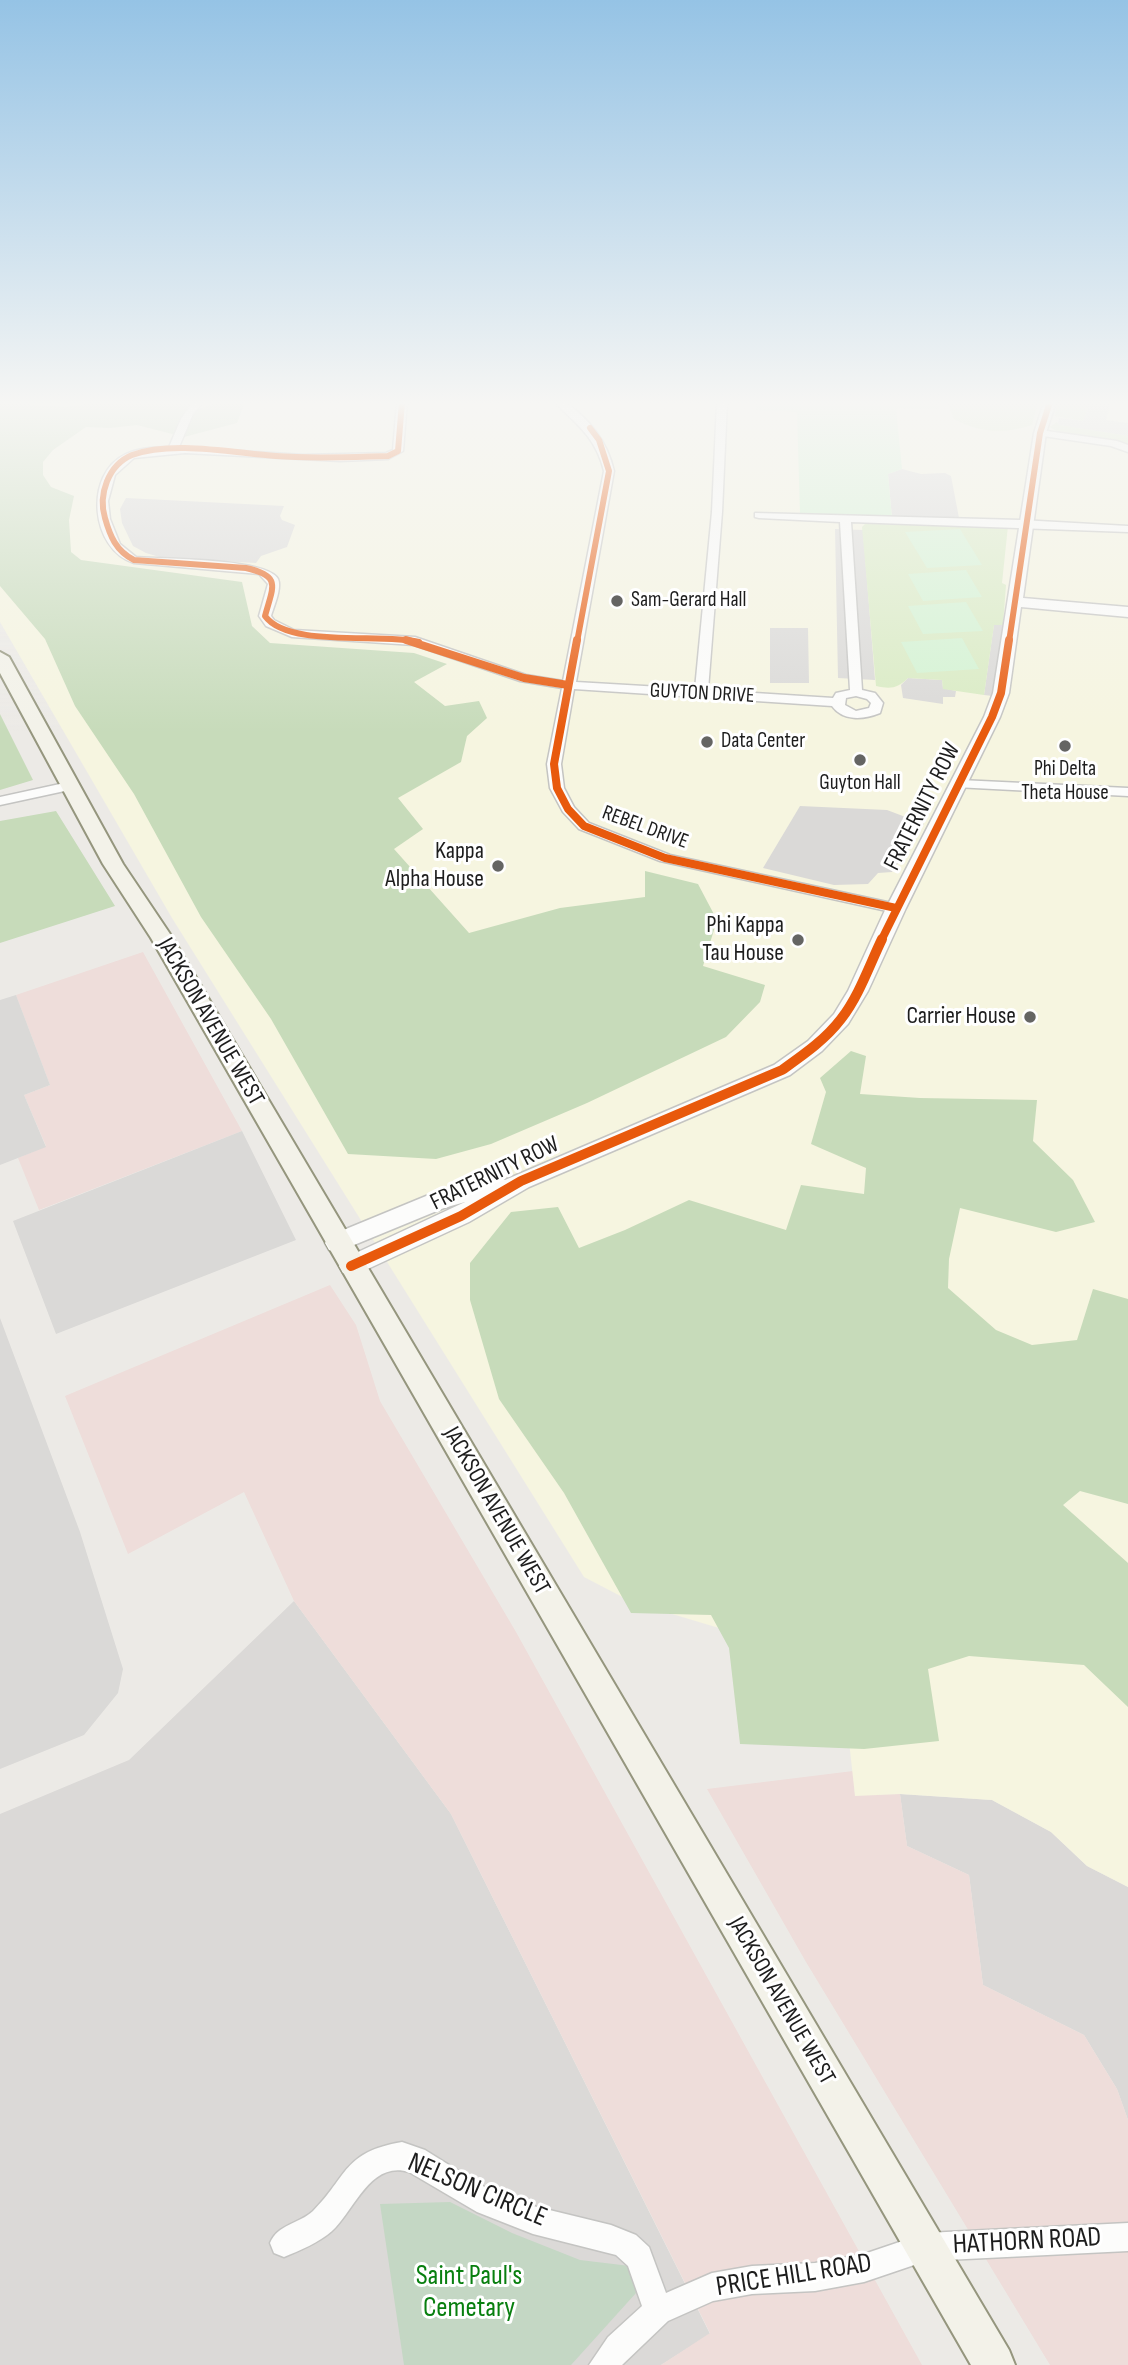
<!DOCTYPE html>
<style>
body{margin:0}
canvas{display:block;background:#eceae6}
</style>
<canvas width="1128" height="2365"></canvas>
<script>
const g = document.querySelector('canvas').getContext('2d');
g.lineJoin = 'round';
function paint(path, color) {
  g.fillStyle = color;
  g.fill(path, 'evenodd');
}
function trace(path, color, width, dash) {
  g.strokeStyle = color;
  g.lineWidth = width;
  g.lineCap = dash ? 'butt' : 'round';
  g.setLineDash(dash || []);
  g.stroke(path);
}
function label(font, color, halo, rows, align = 'center') {
  g.font = font + ' "Sofia Sans Condensed",sans-serif';
  g.lineWidth = 6;
  g.setLineDash([]);
  g.textBaseline = 'middle';
  g.strokeStyle = halo;
  g.fillStyle = color;
  for (const [text, x, y, turn = 0] of rows) {
    g.save();
    g.translate(x, y);
    g.rotate((+turn || 0) * Math.PI / 180);
    g.textAlign = isNaN(turn) ? turn : align;
    if (halo) g.strokeText(text, 0, 0);
    g.fillText(text, 0, 0);
    g.restore();
  }
}
paint(new Path2D(`
 M 294,1601 L 451,1814 L 710,2334 L 661,2365 L 0,2365 L 0,1814 L 129,1760 Z
 M 900,1794 L 992,1800 L 1051,1832 L 1087,1866 L 1128,1887 L 1128,2120 L 1117,2089 L 1084,2035 L 983,1985 L 969,1875 L 907,1846 Z`), '#dbd9d7');
paint(new Path2D(`
 M 143,952 L 242,1131 L 39,1210 L 18,1158 L 46,1146 L 24,1095 L 50,1085 L 16,995 Z
 M 330,1285 L 356,1325 L 380,1401 L 516,1632 L 922,2365 L 661,2365 L 710,2333 L 451,1814 L 294,1601 L 244,1492 L 128,1554 L 65,1396 Z
 M 853,1771 L 855,1795 L 900,1794 L 907,1846 L 969,1875 L 983,1985 L 1084,2035 L 1117,2089 L 1128,2120 L 1128,2365 L 1050,2365 L 806,1962 L 707,1789 Z`), '#eeddda');
paint(new Path2D(`
 M 0,402 L 1128,402 L 1128,1887 L 1087,1866 L 1051,1832 L 992,1800 L 900,1794 L 855,1796 L 836,1622 L 719,1628 L 632,1602 L 584,1577 L 172,918 L 0,622 Z`), '#f6f5e0');
paint(new Path2D(`
 M 1090,402 L 1111,402 L 1106,420 L 1128,423 L 1128,436 L 1058,425 L 1059,418 L 1083,421 Z
 M 902,469 L 921,474 L 945,473 L 951,476 L 959,518 L 892,518 L 888,474 Z
 M 126,498 L 284,506 L 280,516 L 282,520 L 295,525 L 287,547 L 261,556 L 256,563 L 163,558 L 146,553 L 133,546 L 122,523 L 120,509 Z
 M 835,529 L 863,530 L 875,680 L 838,678 Z
 M 994,624 L 1003,625 L 993,696 L 984,695 Z
 M 770,628 L 808,628 L 809,683 L 770,683 Z
 M 908,678 L 942,680 L 943,688 L 956,691 L 955,697 L 943,697 L 943,704 L 903,698 L 901,685 Z
 M 800,806 L 887,810 L 924,824 L 892,872 L 878,873 L 868,884 L 834,885 L 763,868 Z
 M 16,995 L 50,1085 L 24,1095 L 46,1147 L 0,1165 L 0,1000 Z
 M 242,1131 L 296,1240 L 56,1334 L 13,1221 Z
 M 0,1318 L 80,1532 L 123,1669 L 118,1693 L 84,1735 L 0,1769 Z`), '#dad9d7');
paint(new Path2D(`
 M 947,402 L 1004,404 L 1038,402 L 1032,425 C 1006,434 979,433 954,419 Z
 M 1057,402 L 1090,402 L 1083,421 L 1055,416 Z
 M 1057,422 L 1059,425 L 1128,436 L 1128,444 L 1058,432 L 1050,427 Z
 M 865,524 L 1008,526 L 1002,583 L 1006,585 L 1003,625 L 994,625 L 984,695 L 943,689 L 942,680 L 908,678 C 897,689 890,689 876,686 L 862,527 Z`), '#d9ebc3');
paint(new Path2D(`
 M 101,402 L 178,402 L 202,408 L 215,402 L 245,402 L 237,423 L 184,437 L 137,425 L 110,428 L 86,427 L 53,450 L 43,462 L 43,475 L 51,487 L 74,496 L 69,520 L 71,552 L 81,560 L 242,582 L 252,626 L 270,643 L 414,653 L 447,664 L 414,682 L 445,706 L 479,701 L 487,718 L 467,736 L 461,762 L 398,798 L 423,829 L 394,849 L 469,933 L 560,908 L 645,897 L 645,871 L 698,884 L 717,920 L 703,966 L 765,985 L 760,1002 L 726,1037 L 587,1103 L 491,1144 L 436,1159 L 348,1154 L 271,1019 L 201,917 L 134,794 L 75,706 L 45,639 L 0,586 L 0,403 L 66,407 Z
 M 0,714 L 33,780 L 0,790 Z
 M 56,811 L 115,906 L 0,943 L 0,821 Z
 M 851,1051 L 866,1056 L 860,1094 L 920,1098 L 1037,1100 L 1033,1141 L 1073,1180 L 1095,1222 L 1056,1232 L 960,1208 L 949,1259 L 948,1288 L 996,1330 L 1032,1345 L 1077,1340 L 1093,1289 L 1128,1299 L 1128,1504 L 1080,1491 L 1063,1505 L 1128,1563 L 1128,1707 L 1084,1665 L 969,1656 L 928,1669 L 939,1741 L 864,1749 L 740,1744 L 729,1648 L 711,1615 L 631,1613 L 564,1493 L 499,1399 L 470,1300 L 470,1263 L 511,1212 L 558,1207 L 579,1248 L 625,1230 L 689,1200 L 786,1230 L 801,1185 L 864,1194 L 866,1168 L 811,1144 L 826,1092 L 820,1078 Z`), '#c7dbba');
paint(new Path2D(`
 M 450,2202 L 512,2233 L 580,2260 L 630,2266 L 636,2293 L 571,2365 L 404,2365 L 380,2204 Z`), '#c4d7c4');
paint(new Path2D(`
 M 756,402 L 939,402 L 939,409 L 896,408 L 902,469 L 888,474 L 892,518 L 800,514 L 797,412 L 756,410 Z
 M 960,529 L 982,565 L 927,568 L 905,532 Z
 M 966,570 L 982,597 L 923,601 L 908,574 Z
 M 966,602 L 983,631 L 923,634 L 908,606 Z
 M 962,638 L 979,669 L 917,673 L 901,642 Z`), '#d3f3d2');
const minor = new Path2D(`
 M 193,402 L 204,402 L 193,414 L 179,447 L 303,455 L 386,453 L 393,450 L 397,402 L 407,402 L 403,451 L 388,459 L 340,461 L 185,453 L 134,458 L 115,475 L 108,501 L 110,519 L 120,544 L 136,557 C 161,559 268,558 278,579 C 282,588 274,606 271,616 L 274,620 L 294,630 L 415,637 L 526,675 L 563,681 L 604,471 C 596,438 577,424 554,402 L 565,402 C 590,420 607,441 614,471 L 576,682 L 695,689 L 712,512 L 717,402 L 727,402 L 722,512 L 708,690 L 833,698 L 836,693 L 850,690 L 840,522 L 759,518 L 755,517 L 755,513 L 1021,520 L 1128,526 L 1128,532 L 851,522 L 862,690 L 875,693 L 883,703 L 880,713 C 863,720 843,721 832,706 L 574,689 L 561,764 L 564,788 L 574,807 L 589,823 L 670,855 L 901,905 L 903,908 L 896,913 L 660,861 L 579,829 L 563,812 L 550,788 L 547,764 L 562,688 L 520,681 L 414,645 L 292,637 L 266,626 L 259,616 L 268,584 L 259,574 L 134,563 C 91,550 83,474 126,454 C 139,448 155,447 169,447 L 181,419 ZM 856,696 L 867,699 L 871,703 L 869,708 L 856,711 L 845,705 L 846,698 Z
 M 1040,430 L 1117,441 L 1128,445 L 1128,452 L 1111,446 L 1036,435 L 1035,433 Z
 M 960,780 L 1128,788 L 1128,796 L 955,787 L 955,781 Z
 M 69,782 L 74,783 L 74,789 L 0,805 L 0,797 Z
 M 402,2142 L 425,2150 L 486,2188 L 533,2206 L 611,2225 L 636,2235 L 649,2247 L 666,2293 L 712,2273 L 752,2266 L 815,2263 L 864,2254 L 926,2233 L 1128,2223 L 1128,2251 L 926,2261 L 864,2282 L 815,2291 L 752,2294 L 713,2301 L 668,2321 L 622,2365 L 589,2365 L 608,2337 L 642,2306 L 628,2266 L 616,2255 L 533,2234 L 477,2212 L 409,2172 C 370,2160 354,2211 332,2231 C 320,2242 299,2251 284,2257 L 274,2253 L 270,2243 C 278,2224 299,2224 313,2211 C 348,2176 343,2152 402,2142 Z`);
const tertiary = new Path2D(`
 M 1044,402 L 1056,402 L 1046,433 L 1023,598 L 1128,607 L 1128,617 L 1021,607 L 1009,693 L 1000,717 L 906,908 L 868,991 L 848,1024 L 822,1051 L 790,1075 L 529,1187 L 469,1222 L 359,1273 L 351,1275 L 343,1273 L 339,1266 L 343,1259 L 465,1202 L 444,1208 L 337,1252 L 329,1250 L 325,1243 L 329,1236 L 431,1194 L 498,1177 L 505,1180 L 774,1065 L 808,1041 L 834,1014 L 848,991 L 886,908 L 984,717 L 993,693 L 1034,433 Z`);
const secondary = new Path2D(`
 M 0,652 L 9,657 L 123,864 L 172,937 L 1009,2350 L 1015,2365 L 971,2365 L 151,938 L 103,864 L 0,673 Z`);
trace(minor, '#c4c4c2', 3);
trace(tertiary, '#c4c4c2', 3);
trace(secondary, '#95967e', 4);
paint(minor, '#fcfcfb');
paint(tertiary, '#fcfcfb');
paint(secondary, '#f3f2e9');
trace(new Path2D(`
 M 402,402 L 398,451 L 388,456 C 351,457 313,459 276,456 C 234,453 172,440 132,455 C 108,465 98,495 105,518 C 110,536 116,551 134,560 L 246,568 C 282,576 273,586 265,616 C 288,648 381,633 419,642
 M 577,642 L 609,471 L 599,440 L 590,428
 M 1009,642 L 1040,433 L 1050,402`), '#e8590c', 6);
trace(new Path2D(`
 M 406,640 L 524,678 L 568,685
 M 577,640 L 554,764 L 557,788 L 568,809 L 584,826 L 665,858 L 896,908
 M 881,941 L 992,717 L 1001,693 L 1009,640`), '#e8590c', 8);
trace(new Path2D(`
 M 351,1266 L 461,1216 L 521,1181 L 782,1070 C 803,1055 825,1040 841,1019 C 859,996 869,966 882,939`), '#e8590c', 10);
const sky = g.createLinearGradient(0, 0, 0, 733);
sky.addColorStop(0, '#95c3e5');
sky.addColorStop(0.55, '#f6f6f4');
sky.addColorStop(1, '#f6f6f400');
g.fillStyle = sky;
g.fillRect(0, 0, 1128, 733);
for (const [x, y, r, color] of [
 [617,601,7,"#656563"],
 [707,742,7,"#656563"],
 [1065,746,7,"#656563"],
 [860,760,7,"#656563"],
 [498,866,7,"#656563"],
 [798,940,7,"#656563"],
 [1030,1017,7,"#656563"]
]) {
  const dot = new Path2D();
  dot.arc(x, y, r, 0, 2 * Math.PI);
  g.fillStyle = color;
  g.fill(dot);
  trace(dot, '#fff', 2.5);
}
label('21px', '#1d1d1d', '#fff', [
 ["Sam-Gerard Hall",631,601],
 ["Data Center",721,742],
 ["Phi Delta",1065,770,"center"],
 ["Theta House",1065,794,"center"],
 ["Guyton Hall",860,784,"center"]
], 'left');
label('21px', '#1d1d1d', '#fff', [
 ["GUYTON DRIVE",702,694,3],
 ["REBEL DRIVE",645,828,20]
]);
label('24px', '#1d1d1d', '#fff', [
 ["FRATERNITY ROW",923,807,-63],
 ["JACKSON AVENUE WEST",210,1022,60],
 ["FRATERNITY ROW",495,1174,-26],
 ["JACKSON AVENUE WEST",496,1511,60],
 ["JACKSON AVENUE WEST",781,2001,60]
]);
label('24px', '#1d1d1d', '#fff', [
 ["Kappa",484,852],
 ["Alpha House",484,880],
 ["Phi Kappa",784,926],
 ["Tau House",784,954],
 ["Carrier House",1016,1017]
], 'right');
label('28px', '#1d1d1d', '#fff', [
 ["NELSON CIRCLE",477,2191,23],
 ["HATHORN ROAD",1027,2242,-3],
 ["PRICE HILL ROAD",794,2276,-9]
]);
label('28px', '#087f0f', '#fff', [
 ["Saint Paul's",469,2277],
 ["Cemetary",469,2309]
]);
</script>
